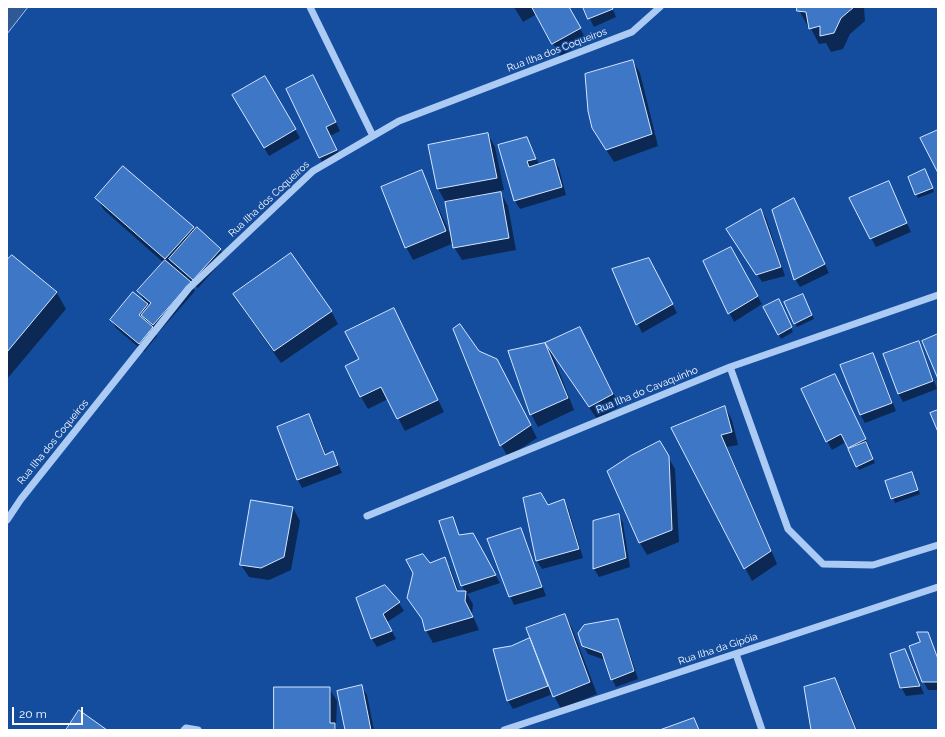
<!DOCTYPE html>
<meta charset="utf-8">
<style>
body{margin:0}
#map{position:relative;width:945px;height:737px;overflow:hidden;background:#154d9e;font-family:Raleway,sans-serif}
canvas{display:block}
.frame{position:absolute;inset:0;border:8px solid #fff;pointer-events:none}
.scale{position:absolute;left:12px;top:707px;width:71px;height:18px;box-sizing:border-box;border:2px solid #fff;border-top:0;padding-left:5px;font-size:12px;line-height:14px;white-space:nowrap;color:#fff;-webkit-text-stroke:3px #154d9e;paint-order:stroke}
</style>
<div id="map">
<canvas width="945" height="737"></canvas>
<div class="frame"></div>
<div class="scale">20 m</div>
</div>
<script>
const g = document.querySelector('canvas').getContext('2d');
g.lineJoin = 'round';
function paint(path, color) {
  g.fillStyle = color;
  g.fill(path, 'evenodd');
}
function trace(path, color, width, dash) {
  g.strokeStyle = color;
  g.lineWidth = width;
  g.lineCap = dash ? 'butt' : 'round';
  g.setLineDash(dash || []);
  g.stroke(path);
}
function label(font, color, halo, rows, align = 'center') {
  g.font = font + ' Raleway,sans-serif';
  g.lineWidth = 3;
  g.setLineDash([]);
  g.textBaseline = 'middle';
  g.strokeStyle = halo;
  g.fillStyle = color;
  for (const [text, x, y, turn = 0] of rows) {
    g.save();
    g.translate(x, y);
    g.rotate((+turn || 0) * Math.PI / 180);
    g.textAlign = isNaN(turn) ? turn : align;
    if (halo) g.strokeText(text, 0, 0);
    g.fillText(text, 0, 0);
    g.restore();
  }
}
const water = new Path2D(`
 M 7,7 L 28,7 L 7,34 Z`);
paint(water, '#2f5894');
trace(water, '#9fc5f6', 1);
paint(new Path2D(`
 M 514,7 L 568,7 L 587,41 L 560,56 L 537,14 L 523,22 Z
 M 584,7 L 612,7 L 616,17 L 594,27 Z
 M 795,7 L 864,7 L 865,21 L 850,34 L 843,49 L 831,52 L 826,43 L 819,44 L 810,27 L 808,27 L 798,8 Z
 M 633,61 L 640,73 L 658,146 L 614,162 L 592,128 Z
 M 265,77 L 300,138 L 269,156 L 233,95 Z
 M 318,85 L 340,131 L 330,136 L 341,158 L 324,166 L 320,158 Z
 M 488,134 L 495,147 L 504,190 L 485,194 L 485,196 L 501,193 L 508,206 L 516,250 L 462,260 L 454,247 L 454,243 L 413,260 L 406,247 L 421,171 L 428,184 L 454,243 L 446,201 L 445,201 L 438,189 L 430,146 Z
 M 527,138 L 539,164 L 554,160 L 559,168 L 566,195 L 520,209 L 515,201 L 499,146 Z
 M 926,174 L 934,192 L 918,198 L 916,194 Z
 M 888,182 L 911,232 L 876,247 L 871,238 Z
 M 97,198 L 193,228 L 195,231 L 220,249 L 225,258 L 198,288 L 189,281 L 195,291 L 158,333 L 153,328 L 157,336 L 144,352 L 116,328 L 111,320 L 145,302 L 138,291 L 164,263 L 104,210 Z
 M 794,200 L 829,273 L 800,287 L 795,279 Z
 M 761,210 L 766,218 L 785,276 L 762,282 L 733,237 Z
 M 730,248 L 762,304 L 734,322 L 705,262 Z
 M 12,256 L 57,293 L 66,309 L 7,379 L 7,262 Z
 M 653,268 L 677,313 L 642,333 L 613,270 Z
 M 234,294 L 331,311 L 338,324 L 281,363 L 241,306 Z
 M 805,300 L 814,319 L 797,327 L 795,323 Z
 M 780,304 L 793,332 L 781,339 L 765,307 Z
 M 394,310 L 444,412 L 405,431 L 388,399 L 368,409 L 361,397 L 360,360 Z
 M 580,328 L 620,406 L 597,419 L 552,353 L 574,410 L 538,427 L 531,414 L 509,352 L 546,344 Z
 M 918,343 L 923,351 L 937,389 L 903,402 L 898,393 Z
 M 479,352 L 504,373 L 537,438 L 508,457 L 501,445 Z
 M 872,354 L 877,362 L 896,411 L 865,423 L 860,414 Z
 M 839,383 L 870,448 L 869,449 L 875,463 L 859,470 L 846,442 L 832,450 L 827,441 Z
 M 725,407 L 732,420 L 738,445 L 727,447 L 777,564 L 752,581 L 672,429 Z
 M 309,416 L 314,424 L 326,455 L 332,453 L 337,461 L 342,473 L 302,488 L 298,480 Z
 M 660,443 L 675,469 L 679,542 L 647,555 L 640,543 L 608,471 Z
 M 912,473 L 920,494 L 895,503 L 887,482 Z
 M 524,499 L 548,506 L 564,500 L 568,508 L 583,558 L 542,569 L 537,561 Z
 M 293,508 L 300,521 L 291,570 L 269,580 L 249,577 L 241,565 Z
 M 619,515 L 623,523 L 630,567 L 599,577 L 594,569 L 594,522 Z
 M 452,519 L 460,536 L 472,534 L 500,583 L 467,594 L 473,604 L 472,614 L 479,630 L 433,643 L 426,630 L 424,622 L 408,597 L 430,564 L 444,558 L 451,570 L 459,592 L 465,592 L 462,585 Z
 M 520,530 L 525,538 L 546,596 L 514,605 L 510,596 Z
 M 385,586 L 399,603 L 404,611 L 387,622 L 396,639 L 377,647 L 372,639 L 357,599 Z
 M 565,616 L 572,628 L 597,694 L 561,709 L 553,694 L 513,709 L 508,701 L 494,650 L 511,647 L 530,639 Z
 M 617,620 L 622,629 L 638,679 L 616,687 L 612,679 L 605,660 L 588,654 L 583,645 Z
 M 927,633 L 938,657 L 938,690 L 928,690 L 923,681 Z
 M 905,651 L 910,659 L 924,694 L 906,696 L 901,687 Z
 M 835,680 L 842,692 L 857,730 L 812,730 Z
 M 362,687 L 367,695 L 374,730 L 346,730 Z
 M 329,688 L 337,701 L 336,728 L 338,730 L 275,730 Z`), '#0007');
const building = new Path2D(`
 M 532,7 L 569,7 L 581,28 L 552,44 Z
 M 583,7 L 612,7 L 613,9 L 588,19 Z
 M 797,7 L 854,7 L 841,18 L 834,33 L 820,36 L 820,26 L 809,29 L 806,12 L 797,11 Z
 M 633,60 L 652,134 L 606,150 L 592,128 L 588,111 L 585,74 Z
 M 313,75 L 336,122 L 326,127 L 337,150 L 319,158 L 286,89 Z
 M 265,76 L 296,129 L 264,148 L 232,95 Z
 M 938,130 L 938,173 L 920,138 Z
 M 488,133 L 497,178 L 437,189 L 428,145 Z
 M 527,137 L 536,159 L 527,161 L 529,167 L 554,159 L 562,187 L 514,201 L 498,145 Z
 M 123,166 L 194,227 L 165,259 L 95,198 Z
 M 925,169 L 933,188 L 915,195 L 908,177 Z
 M 422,170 L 446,231 L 405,248 L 381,187 Z
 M 889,181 L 907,223 L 870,239 L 849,198 Z
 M 501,192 L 509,238 L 453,248 L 445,202 Z
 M 794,198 L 825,264 L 794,280 L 772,210 Z
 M 761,209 L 781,267 L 756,275 L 726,229 Z
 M 197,227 L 221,249 L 193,280 L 169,259 Z
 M 731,247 L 758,296 L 728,314 L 703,261 Z
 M 291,253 L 332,311 L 274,351 L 233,294 Z
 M 12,255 L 57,292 L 7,352 L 7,260 Z
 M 649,258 L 673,304 L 636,325 L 612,269 Z
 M 165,260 L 191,282 L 153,325 L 141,315 L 151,303 L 137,291 Z
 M 133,292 L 148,304 L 139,315 L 153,327 L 139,344 L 110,320 Z
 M 803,294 L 812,315 L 794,324 L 784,302 Z
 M 779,299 L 792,327 L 778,335 L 763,307 Z
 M 394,308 L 438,400 L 397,419 L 381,387 L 360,397 L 345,366 L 359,359 L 345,332 Z
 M 460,324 L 479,351 L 497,359 L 531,425 L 500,446 L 453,329 Z
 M 580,327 L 613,394 L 589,407 L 545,343 Z
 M 938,334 L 938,379 L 922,341 Z
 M 919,341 L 933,381 L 898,394 L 883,354 Z
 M 545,343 L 568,398 L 530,415 L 508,351 Z
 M 873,353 L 892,403 L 860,415 L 840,365 Z
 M 835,374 L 866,439 L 848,448 L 841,434 L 826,442 L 801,389 Z
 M 725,406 L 732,432 L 721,435 L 771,551 L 744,569 L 671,428 Z
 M 938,410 L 938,432 L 930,413 Z
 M 309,414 L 325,455 L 333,451 L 338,465 L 297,480 L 277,427 Z
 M 660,441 L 669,456 L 672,530 L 639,543 L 607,471 L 630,456 Z
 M 866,442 L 873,459 L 856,467 L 848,449 Z
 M 912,472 L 918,490 L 891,499 L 885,481 Z
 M 541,493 L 548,505 L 564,499 L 579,549 L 536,561 L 523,498 Z
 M 251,500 L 293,507 L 284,557 L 261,568 L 240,565 Z
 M 619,514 L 626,558 L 593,569 L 593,521 Z
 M 453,517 L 459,535 L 473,533 L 496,575 L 461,586 L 439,521 Z
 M 521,528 L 542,587 L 509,597 L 487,539 Z
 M 423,554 L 430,563 L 445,557 L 457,591 L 466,591 L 465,601 L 473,617 L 425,631 L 422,619 L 407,598 L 413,573 L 406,560 Z
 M 385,585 L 400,602 L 383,614 L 392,631 L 371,639 L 356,598 Z
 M 565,614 L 590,682 L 553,697 L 526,628 Z
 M 618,619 L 634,671 L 611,680 L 602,653 L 582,646 L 578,633 L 584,625 Z
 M 917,632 L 928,632 L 938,659 L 938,682 L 922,682 L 909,646 L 920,642 Z
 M 530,638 L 548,686 L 507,701 L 493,649 L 511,646 Z
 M 905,649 L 920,686 L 900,688 L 890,654 Z
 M 835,678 L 856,730 L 811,730 L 804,687 Z
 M 362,685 L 371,730 L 345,730 L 337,691 Z
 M 274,687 L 330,687 L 330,723 L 335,723 L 335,730 L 274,730 Z
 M 79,710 L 107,730 L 66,730 Z
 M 694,718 L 699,730 L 660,730 Z`);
paint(building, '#3d77c5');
trace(building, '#d5e6fd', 1);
trace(new Path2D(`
 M 310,7 L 373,136
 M 730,367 L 788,529 L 823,564 L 873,565 L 938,545
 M 367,516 L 730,367 L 938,295
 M 7,520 L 21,499 L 189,288 L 313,171 L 399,121 L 632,32 L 660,7
 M 736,654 L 762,730
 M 184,730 L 186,728 L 198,730
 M 504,730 L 938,587`), '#accbf4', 7);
label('10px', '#fff', '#154d9e', [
 ["Rua Ilha dos Coqueiros",557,50,-21],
 ["Rua Ilha dos Coqueiros",269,199,-43],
 ["Rua Ilha do Cavaquinho",647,390,-22],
 ["Rua Ilha dos Coqueiros",53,442,-51],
 ["Rua Ilha da Gipóia",718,649,-18]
]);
</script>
